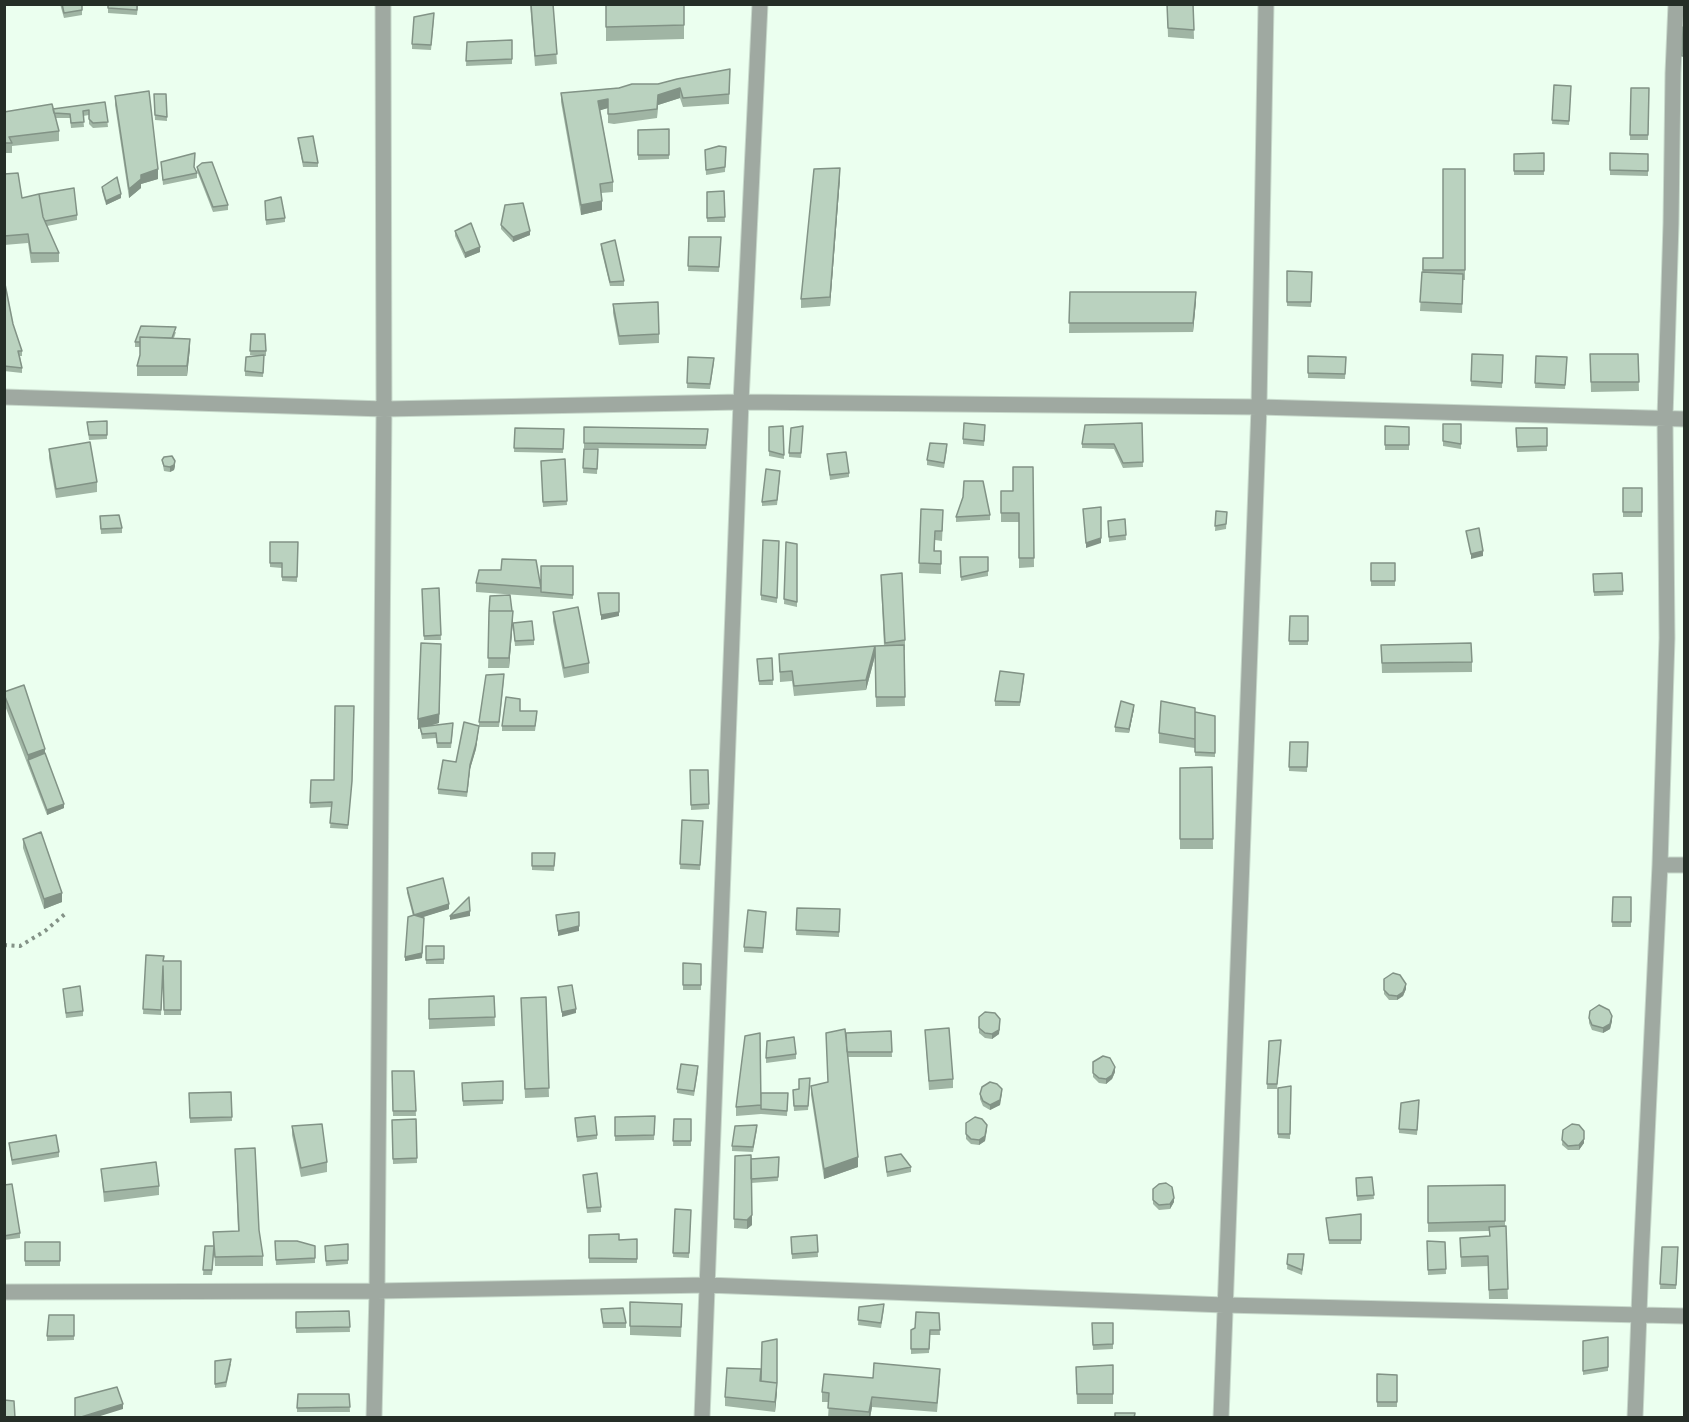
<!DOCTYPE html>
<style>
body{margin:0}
#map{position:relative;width:1689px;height:1422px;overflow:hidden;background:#ebffef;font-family:"Zilla Slab",serif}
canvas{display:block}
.frame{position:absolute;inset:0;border:6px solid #252e27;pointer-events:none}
</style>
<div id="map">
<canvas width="1689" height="1422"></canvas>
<div class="frame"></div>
</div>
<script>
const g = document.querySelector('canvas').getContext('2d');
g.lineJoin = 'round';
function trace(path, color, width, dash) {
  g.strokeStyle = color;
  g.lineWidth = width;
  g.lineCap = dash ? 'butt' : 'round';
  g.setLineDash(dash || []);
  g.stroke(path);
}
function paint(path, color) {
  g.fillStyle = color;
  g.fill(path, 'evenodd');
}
const minor = new Path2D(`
 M 4,397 L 384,409 L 741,402 L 1259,407 L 1684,419
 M 1660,865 L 1684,865
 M 4,1292 L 377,1291 L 707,1285 L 1224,1305 L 1684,1316
 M 374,1418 L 377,1291 L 384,409 L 383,4
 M 702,1418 L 741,402 L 760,4
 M 1221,1418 L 1259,407 L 1266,4
 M 1635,1418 L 1641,1261 L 1660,865 L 1667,638 L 1665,418 L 1671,223 L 1673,73 L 1676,4`);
trace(minor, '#c7d9cb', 17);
trace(new Path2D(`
 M 4,945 L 20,946 L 45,931 L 65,914`), '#849287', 4, [3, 4.5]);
trace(minor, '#9fa9a1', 15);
paint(new Path2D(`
 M 60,4 L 82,4 L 82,15 L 64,18 Z
 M 108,4 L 138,4 L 137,15 L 108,13 Z
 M 530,4 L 553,4 L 557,64 L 535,66 Z
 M 606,4 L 684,4 L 684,39 L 606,41 Z
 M 1167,4 L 1193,4 L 1194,39 L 1168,37 Z
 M 434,18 L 431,50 L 412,49 L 412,44 Z
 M 467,42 L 512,59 L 512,64 L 466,66 Z
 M 730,69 L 729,104 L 683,107 L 680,98 L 658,105 L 657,118 L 614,124 L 608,123 L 608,108 L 600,110 L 613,182 L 613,192 L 601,193 L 602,210 L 581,215 L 561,102 L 561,93 L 658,84 Z
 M 1554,85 L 1571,86 L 1569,125 L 1552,124 Z
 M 1631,88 L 1649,88 L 1648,140 L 1630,140 Z
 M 154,94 L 166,94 L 167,121 L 155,120 Z
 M 115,96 L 158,179 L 141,184 L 141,188 L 129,198 L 115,105 Z
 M 105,102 L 108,127 L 93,128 L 89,124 L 89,115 L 83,116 L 84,127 L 71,128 L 70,118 L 55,118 L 59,131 L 59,141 L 12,146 L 12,153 L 4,153 L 4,112 L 53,109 Z
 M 669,129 L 669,159 L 638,160 L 638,130 Z
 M 298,138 L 318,163 L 318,167 L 303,167 Z
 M 726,147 L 725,172 L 706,175 L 705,150 Z
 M 1544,153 L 1544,175 L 1514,175 L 1514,154 Z
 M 1610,153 L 1648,154 L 1648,176 L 1610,175 Z
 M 161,162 L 194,167 L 197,173 L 197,178 L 163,185 Z
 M 197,167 L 228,205 L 228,210 L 213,212 L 197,171 Z
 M 1465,169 L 1465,280 L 1463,280 L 1462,313 L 1420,311 L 1423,258 L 1443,258 Z
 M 4,174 L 22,198 L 77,215 L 77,220 L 47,226 L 59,253 L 59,262 L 31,263 L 28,243 L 4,245 Z
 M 840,178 L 830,306 L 801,308 L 801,299 Z
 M 102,187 L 121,198 L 106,205 L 102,191 Z
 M 724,191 L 725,222 L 707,222 L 707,192 Z
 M 265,201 L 285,218 L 285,222 L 266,225 Z
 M 501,225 L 530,235 L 513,242 L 501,229 Z
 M 455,231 L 480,252 L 465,258 L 455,236 Z
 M 689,237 L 721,237 L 719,272 L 688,271 Z
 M 601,244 L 624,281 L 624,286 L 610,286 L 601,249 Z
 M 1287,271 L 1312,272 L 1311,307 L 1287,306 Z
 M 4,284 L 13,324 L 22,351 L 22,356 L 20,356 L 22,368 L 22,373 L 4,371 Z
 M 1070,292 L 1196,301 L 1193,332 L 1069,333 Z
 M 613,304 L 659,334 L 659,343 L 619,345 L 613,313 Z
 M 176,332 L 174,338 L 190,348 L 187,376 L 137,376 L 137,366 L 140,355 L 140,347 L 135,347 L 135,342 Z
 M 251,334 L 266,351 L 266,356 L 264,356 L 263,377 L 245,376 L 245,371 L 260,356 L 250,355 Z
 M 1472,354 L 1503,355 L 1502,388 L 1471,386 Z
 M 1590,354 L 1638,354 L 1639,391 L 1591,392 Z
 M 1308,356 L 1346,357 L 1345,379 L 1308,378 Z
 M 1536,356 L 1567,357 L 1565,389 L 1535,388 Z
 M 688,357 L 714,363 L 710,389 L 687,388 Z
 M 107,421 L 107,439 L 89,440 L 87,422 Z
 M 1142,423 L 1143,467 L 1123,468 L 1114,449 L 1082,448 L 1082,444 Z
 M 1443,424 L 1461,424 L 1461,449 L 1443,446 Z
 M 783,426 L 784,459 L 769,456 L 769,427 Z
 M 803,426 L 801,458 L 789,457 L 789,453 Z
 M 1385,426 L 1409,427 L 1409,450 L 1385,450 Z
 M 584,427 L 708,434 L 706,449 L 584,448 Z
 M 515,428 L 564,429 L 563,453 L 514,452 Z
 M 1516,428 L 1547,428 L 1547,451 L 1517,452 Z
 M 985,430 L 984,446 L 963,444 L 963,439 Z
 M 49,449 L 97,482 L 97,492 L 56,498 L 49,458 Z
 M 584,449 L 598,449 L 597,474 L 583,473 Z
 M 947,449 L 944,468 L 927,465 L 927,460 Z
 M 827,454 L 849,473 L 849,477 L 830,480 Z
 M 565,459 L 567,505 L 543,507 L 541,461 Z
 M 162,460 L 175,466 L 174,470 L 170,472 L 164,471 Z
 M 1033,467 L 1034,567 L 1019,568 L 1019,522 L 1001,522 L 1001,491 L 1013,491 Z
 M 780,476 L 777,505 L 762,506 L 762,502 Z
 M 1623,488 L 1642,488 L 1642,517 L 1623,517 Z
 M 963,497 L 990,515 L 990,520 L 956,522 L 956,517 Z
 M 921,509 L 943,520 L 942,541 L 935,540 L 935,551 L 941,561 L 941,574 L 919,573 Z
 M 1216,511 L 1227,512 L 1226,529 L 1215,531 Z
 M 100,516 L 122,528 L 122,533 L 101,534 Z
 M 1125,519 L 1126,540 L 1109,542 L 1108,521 Z
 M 779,541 L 777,603 L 761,600 L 761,595 Z
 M 270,542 L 298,542 L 297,582 L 282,581 L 282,568 L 270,567 Z
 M 786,542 L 797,544 L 797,607 L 784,604 Z
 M 960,557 L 988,557 L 988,576 L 961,581 Z
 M 1371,563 L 1395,563 L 1395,586 L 1371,586 Z
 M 573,566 L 573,599 L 476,592 L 476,583 L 541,588 Z
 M 1622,573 L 1623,595 L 1594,596 L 1593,574 Z
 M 881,584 L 905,640 L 905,650 L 904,650 L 905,706 L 876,707 L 875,646 L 884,646 Z
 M 439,588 L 441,640 L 424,640 L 422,589 Z
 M 490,596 L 513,611 L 513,620 L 509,668 L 488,668 Z
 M 553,612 L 589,663 L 589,673 L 564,678 L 553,621 Z
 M 1290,616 L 1308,616 L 1308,645 L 1289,645 Z
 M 513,623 L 534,640 L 534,645 L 515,646 Z
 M 1381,645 L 1472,662 L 1472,672 L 1382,673 Z
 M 441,653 L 439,723 L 429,726 L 453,728 L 451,748 L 437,748 L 436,738 L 422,739 L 420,728 L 418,729 Z
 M 779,654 L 875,656 L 866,690 L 794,696 L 792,681 L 780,682 Z
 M 772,658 L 773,685 L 759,685 L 757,659 Z
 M 504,679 L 499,727 L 479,727 L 476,749 L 470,769 L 467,797 L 438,794 L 438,789 L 456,762 L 479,726 L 479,722 Z
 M 1024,679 L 1020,706 L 995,706 L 995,701 Z
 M 4,692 L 45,753 L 64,808 L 47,815 L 4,703 Z
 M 354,706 L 348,829 L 330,828 L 332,807 L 310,808 L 311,780 L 334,780 Z
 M 1134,709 L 1129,733 L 1115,732 L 1115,727 Z
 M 520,711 L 537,715 L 535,731 L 502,731 L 502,726 Z
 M 1195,712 L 1215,716 L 1215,757 L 1195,756 L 1195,726 L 1195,748 L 1159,743 L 1159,733 Z
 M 1290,742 L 1308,742 L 1307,772 L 1289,771 Z
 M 1212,767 L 1213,849 L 1180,849 L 1180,768 Z
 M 690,770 L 708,770 L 709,809 L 691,810 Z
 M 682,820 L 703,821 L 700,870 L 680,869 Z
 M 23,839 L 62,902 L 44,909 L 23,848 Z
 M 532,853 L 555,853 L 554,871 L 532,870 Z
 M 407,888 L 449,909 L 422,917 L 424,923 L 422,958 L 405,961 L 413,916 L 407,893 Z
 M 1613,897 L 1631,897 L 1631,927 L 1612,927 Z
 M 797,908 L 840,909 L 839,937 L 796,935 Z
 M 766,912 L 763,953 L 744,952 L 744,947 Z
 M 426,946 L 444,946 L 444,964 L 426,964 Z
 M 146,955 L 163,961 L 181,961 L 181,1015 L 164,1015 L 163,971 L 161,1015 L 143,1014 Z
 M 683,963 L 701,964 L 701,990 L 683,990 Z
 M 63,989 L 83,1011 L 83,1016 L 66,1018 Z
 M 1406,989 L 1403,996 L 1397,1000 L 1389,1000 L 1384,994 L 1384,990 Z
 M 494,996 L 495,1026 L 429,1029 L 429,999 Z
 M 546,997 L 549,1097 L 525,1098 L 521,998 Z
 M 979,1017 L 1000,1024 L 999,1034 L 992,1039 L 985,1038 L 979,1033 Z
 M 1589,1018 L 1612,1021 L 1610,1029 L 1603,1033 L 1592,1030 L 1589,1023 Z
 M 925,1030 L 953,1079 L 953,1088 L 929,1090 Z
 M 891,1031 L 892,1057 L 848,1057 L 858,1167 L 824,1179 L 811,1095 L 811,1086 L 828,1082 L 826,1033 L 846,1033 Z
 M 1269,1041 L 1281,1045 L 1277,1089 L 1267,1089 Z
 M 796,1054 L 796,1059 L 766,1063 L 766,1058 Z
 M 1093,1062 L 1115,1072 L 1112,1079 L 1106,1084 L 1099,1083 L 1093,1077 Z
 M 392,1071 L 414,1071 L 416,1116 L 393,1116 Z
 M 698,1071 L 694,1096 L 677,1093 L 677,1089 Z
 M 503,1081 L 503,1104 L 463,1106 L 462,1083 Z
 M 810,1082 L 808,1110 L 794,1111 L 793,1090 L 799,1089 Z
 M 1278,1088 L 1291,1091 L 1290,1139 L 1278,1138 Z
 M 231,1092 L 232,1121 L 190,1123 L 189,1093 Z
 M 761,1093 L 788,1093 L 787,1116 L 761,1114 L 736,1116 L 736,1107 Z
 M 980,1094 L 1002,1094 L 1000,1105 L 990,1110 L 983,1106 L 980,1099 Z
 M 1419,1105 L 1417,1135 L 1399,1133 L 1399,1129 Z
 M 655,1116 L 654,1140 L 615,1141 L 615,1117 Z
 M 575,1118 L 597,1135 L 597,1139 L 577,1142 Z
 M 416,1119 L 417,1163 L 393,1164 L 392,1120 Z
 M 674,1119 L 691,1119 L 691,1146 L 673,1146 Z
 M 966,1123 L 987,1130 L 985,1141 L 979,1145 L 971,1144 L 966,1139 Z
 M 292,1126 L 327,1162 L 327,1172 L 301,1177 L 292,1135 Z
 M 757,1129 L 753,1152 L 732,1151 L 732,1146 Z
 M 1563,1130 L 1584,1143 L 1579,1150 L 1568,1150 L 1562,1145 Z
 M 9,1143 L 59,1152 L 59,1157 L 12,1165 Z
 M 235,1149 L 259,1230 L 263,1256 L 263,1266 L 215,1266 L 214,1248 L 212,1275 L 203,1275 L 205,1246 L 213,1246 L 213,1232 L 238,1231 Z
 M 735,1156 L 751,1159 L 779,1157 L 778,1181 L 751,1183 L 752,1225 L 747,1229 L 734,1228 Z
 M 885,1157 L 911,1167 L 911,1172 L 887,1177 Z
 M 101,1169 L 159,1186 L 159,1195 L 104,1202 Z
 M 583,1175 L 601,1207 L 601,1212 L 587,1213 Z
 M 1372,1177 L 1374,1199 L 1357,1201 L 1356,1178 Z
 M 4,1185 L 20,1233 L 20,1238 L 4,1240 Z
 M 1505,1185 L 1505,1226 L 1508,1299 L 1489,1299 L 1488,1266 L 1461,1267 L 1460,1238 L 1489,1236 L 1489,1231 L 1428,1232 L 1428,1186 Z
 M 1153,1189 L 1174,1202 L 1170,1209 L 1159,1210 L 1153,1204 Z
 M 675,1209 L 691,1210 L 689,1258 L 673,1257 Z
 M 1361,1214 L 1361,1244 L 1329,1244 L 1326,1218 Z
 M 589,1235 L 619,1240 L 637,1239 L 637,1263 L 589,1263 Z
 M 817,1235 L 818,1257 L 792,1259 L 791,1237 Z
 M 275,1241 L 315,1246 L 315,1263 L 276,1265 Z
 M 1427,1241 L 1445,1242 L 1446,1274 L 1428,1275 Z
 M 25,1242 L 60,1242 L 60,1266 L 25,1266 Z
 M 348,1244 L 348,1264 L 326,1266 L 325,1251 Z
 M 1662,1247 L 1678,1247 L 1676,1289 L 1660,1289 Z
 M 1288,1254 L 1304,1259 L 1302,1275 L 1287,1269 Z
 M 630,1302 L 682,1313 L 681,1337 L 630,1335 Z
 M 859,1307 L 884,1309 L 881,1328 L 858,1325 Z
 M 601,1309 L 626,1323 L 626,1328 L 603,1328 Z
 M 349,1311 L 350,1332 L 296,1333 L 296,1312 Z
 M 939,1313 L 940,1335 L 930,1335 L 929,1353 L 911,1354 L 911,1330 Z
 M 74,1315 L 74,1340 L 47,1341 L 47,1336 Z
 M 1092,1323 L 1113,1323 L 1113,1349 L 1093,1350 Z
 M 1608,1337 L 1608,1371 L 1583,1375 L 1583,1341 Z
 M 215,1361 L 231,1364 L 226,1387 L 215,1388 Z
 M 1113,1365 L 1113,1404 L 1077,1404 L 1076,1367 Z
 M 761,1369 L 777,1392 L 775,1412 L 725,1406 L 725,1397 Z
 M 1377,1374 L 1397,1375 L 1397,1407 L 1377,1407 Z
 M 940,1379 L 937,1412 L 872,1407 L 870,1418 L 828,1418 L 829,1402 L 822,1402 L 822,1392 Z
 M 349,1394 L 350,1412 L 297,1412 L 297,1408 Z`), '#a0b5a4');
paint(new Path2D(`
 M 680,88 L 680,98 L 658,105 L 657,118 L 658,95 Z
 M 608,99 L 608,108 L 598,111 L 598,101 Z
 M 840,168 L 840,178 L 830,306 L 830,297 Z
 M 158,169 L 158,179 L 141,184 L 141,188 L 129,198 L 129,189 L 141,175 Z
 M 121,194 L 121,198 L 106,205 L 106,201 Z
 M 602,201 L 602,210 L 581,215 L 581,205 Z
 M 530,231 L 530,235 L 513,242 L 513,237 Z
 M 480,247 L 480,252 L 465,258 L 465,253 Z
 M 1196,292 L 1196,301 L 1193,332 L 1193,323 Z
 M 190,339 L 190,348 L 187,376 L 187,366 Z
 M 175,461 L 175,466 L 174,470 L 170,472 L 170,467 Z
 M 1101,538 L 1101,543 L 1086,548 L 1086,543 Z
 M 1483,551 L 1483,556 L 1471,559 L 1471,554 Z
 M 513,611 L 513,620 L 509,668 L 509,658 Z
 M 619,612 L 619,616 L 601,620 L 601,615 Z
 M 875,646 L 875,656 L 866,690 L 866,680 Z
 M 441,653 L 439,723 L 418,729 L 418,719 Z
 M 1134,705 L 1134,709 L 1129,733 L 1129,729 Z
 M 479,726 L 476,749 L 470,769 L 467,797 L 470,765 Z
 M 45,749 L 45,758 L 28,760 L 28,755 Z
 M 64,804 L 64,808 L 47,815 L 47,810 Z
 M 62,893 L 62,902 L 44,909 L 44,899 Z
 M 449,904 L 449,909 L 414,920 L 414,915 Z
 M 470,911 L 470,916 L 450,920 L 450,916 Z
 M 424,918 L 422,958 L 405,961 L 405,957 Z
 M 579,926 L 579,931 L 558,936 L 558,931 Z
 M 1406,984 L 1406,989 L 1403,996 L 1397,1000 L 1397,996 Z
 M 576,1009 L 576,1013 L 562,1017 L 562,1012 Z
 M 1612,1016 L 1612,1021 L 1610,1029 L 1603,1033 L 1603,1028 Z
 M 1000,1019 L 999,1034 L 992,1039 L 992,1034 Z
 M 1115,1067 L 1115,1072 L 1112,1079 L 1106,1084 L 1106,1079 Z
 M 1002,1089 L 1000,1105 L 990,1110 L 990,1105 Z
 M 987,1125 L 985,1141 L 979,1145 L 979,1140 Z
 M 1584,1139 L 1584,1143 L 1579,1150 L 1579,1145 Z
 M 858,1157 L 858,1167 L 824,1179 L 824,1169 Z
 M 1174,1198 L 1174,1202 L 1170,1209 L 1170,1204 Z
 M 752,1215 L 752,1225 L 747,1229 L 747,1220 Z
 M 777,1383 L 777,1392 L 775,1412 L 775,1402 Z
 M 872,1397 L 872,1407 L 870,1418 L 869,1418 L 869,1412 Z
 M 123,1404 L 123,1409 L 94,1418 L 78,1418 Z`), '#829386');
const building = new Path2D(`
 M 62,4 L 82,4 L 82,10 L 64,13 Z
 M 108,4 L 137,4 L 137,10 L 108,8 Z
 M 531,4 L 553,4 L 557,54 L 535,56 Z
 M 606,4 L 684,4 L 684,25 L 606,27 Z
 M 1167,4 L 1193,4 L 1194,30 L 1168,28 Z
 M 434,13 L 431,45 L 412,44 L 414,17 Z
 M 1683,27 L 1684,27 L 1684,56 L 1682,56 Z
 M 512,40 L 512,59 L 466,61 L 467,42 Z
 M 730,69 L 729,94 L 683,98 L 680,88 L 658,95 L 657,109 L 614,114 L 608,114 L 608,99 L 598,101 L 613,182 L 600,184 L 602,201 L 581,205 L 561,93 L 619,88 L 632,84 L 658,84 L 677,79 Z
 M 1554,85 L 1571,86 L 1569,121 L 1552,120 Z
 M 1631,88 L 1649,88 L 1648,135 L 1630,135 Z
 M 149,91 L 158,169 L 141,175 L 141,179 L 129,189 L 115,96 Z
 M 154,94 L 166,94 L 167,117 L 155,115 Z
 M 105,102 L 108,122 L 93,123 L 89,119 L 89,110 L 83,111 L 84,122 L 71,123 L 70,114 L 54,113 L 53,109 Z
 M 52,104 L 59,131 L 9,137 L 12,143 L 4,143 L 4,112 Z
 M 669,129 L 669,155 L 638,155 L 638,130 Z
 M 313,136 L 318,163 L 303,162 L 298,138 Z
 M 719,146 L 726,147 L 725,167 L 706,170 L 705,150 Z
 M 195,153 L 194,167 L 197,173 L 163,180 L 161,162 Z
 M 1544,153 L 1544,171 L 1514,171 L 1514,154 Z
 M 1610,153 L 1648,154 L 1648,171 L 1610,170 Z
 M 212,162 L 228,205 L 213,207 L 197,167 L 202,163 Z
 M 840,168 L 830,297 L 801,299 L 814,169 Z
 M 1443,169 L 1465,169 L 1465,270 L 1423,270 L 1423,258 L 1443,258 Z
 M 18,173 L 22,198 L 39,194 L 43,217 L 59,253 L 31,253 L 28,234 L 4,236 L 4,174 Z
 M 117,177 L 121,194 L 106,201 L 102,187 Z
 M 74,188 L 77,215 L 45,221 L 43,217 L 39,194 Z
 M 724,191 L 725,217 L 707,218 L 707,192 Z
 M 281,197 L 285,218 L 266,220 L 265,201 Z
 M 523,203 L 530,231 L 513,237 L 501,225 L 505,205 Z
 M 471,223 L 480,247 L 465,253 L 455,231 Z
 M 689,237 L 721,237 L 719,267 L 688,266 Z
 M 615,240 L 624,281 L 610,282 L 601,244 Z
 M 1287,271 L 1312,272 L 1311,302 L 1287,302 Z
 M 1422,272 L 1463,274 L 1462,304 L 1420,302 Z
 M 4,284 L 5,284 L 13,324 L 22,351 L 18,351 L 22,368 L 4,366 Z
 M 1070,292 L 1196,292 L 1193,323 L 1069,323 Z
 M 658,302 L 659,334 L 619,336 L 613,304 Z
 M 141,326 L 176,327 L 172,338 L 140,337 L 140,342 L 135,342 Z
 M 251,334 L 265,334 L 266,351 L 250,351 Z
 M 140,337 L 190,339 L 187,366 L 137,366 L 140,355 Z
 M 1472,354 L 1503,355 L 1502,383 L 1471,381 Z
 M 1590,354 L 1638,354 L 1639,382 L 1591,382 Z
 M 264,355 L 263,373 L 245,371 L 246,357 Z
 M 1308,356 L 1346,357 L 1345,374 L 1308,373 Z
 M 1536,356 L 1567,357 L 1565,385 L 1535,383 Z
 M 688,357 L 714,358 L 710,384 L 687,383 Z
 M 107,421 L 107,435 L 89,435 L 87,422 Z
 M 964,423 L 985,425 L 984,441 L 963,439 Z
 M 1142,423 L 1143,462 L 1123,463 L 1114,444 L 1082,444 L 1085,425 Z
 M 1443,424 L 1461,424 L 1461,444 L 1443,441 Z
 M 783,426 L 784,455 L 769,451 L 769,427 Z
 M 803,426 L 801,453 L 789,453 L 791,428 Z
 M 1385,426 L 1409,427 L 1409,445 L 1385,445 Z
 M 584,427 L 708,429 L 706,445 L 584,443 Z
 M 515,428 L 564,429 L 563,449 L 514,448 Z
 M 1516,428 L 1547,428 L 1547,446 L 1517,447 Z
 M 90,442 L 97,482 L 56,489 L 49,449 Z
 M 930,443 L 947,444 L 944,463 L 927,460 Z
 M 584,449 L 598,449 L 597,469 L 583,468 Z
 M 846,452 L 849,473 L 830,475 L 827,454 Z
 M 172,456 L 175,461 L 174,465 L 170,467 L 164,466 L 162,460 L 164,457 Z
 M 565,459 L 567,501 L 543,502 L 541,461 Z
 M 1013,467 L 1033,467 L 1034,558 L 1019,558 L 1019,513 L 1001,513 L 1001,491 L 1013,491 Z
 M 766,469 L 780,471 L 777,500 L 762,502 Z
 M 964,481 L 983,481 L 990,515 L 956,517 L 963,497 Z
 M 1623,488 L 1642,488 L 1642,512 L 1623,512 Z
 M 1101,507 L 1101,538 L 1086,543 L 1083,509 Z
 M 921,509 L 943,510 L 942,531 L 935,531 L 934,551 L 941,551 L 941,564 L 919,563 Z
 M 1216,511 L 1227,512 L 1226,524 L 1215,526 Z
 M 119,515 L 122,528 L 101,529 L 100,516 Z
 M 1125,519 L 1126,535 L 1109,537 L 1108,521 Z
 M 1479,528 L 1483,551 L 1471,554 L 1466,531 Z
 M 763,540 L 779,541 L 777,598 L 761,595 Z
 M 270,542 L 298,542 L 297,577 L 282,577 L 282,563 L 270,563 Z
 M 786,542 L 797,544 L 797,602 L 784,599 Z
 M 960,557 L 988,557 L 988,571 L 961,577 Z
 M 502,559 L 536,560 L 541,588 L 476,583 L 479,570 L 501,570 Z
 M 1371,563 L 1395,563 L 1395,581 L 1371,581 Z
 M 541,566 L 573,566 L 573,595 L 541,592 Z
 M 902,573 L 905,640 L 885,643 L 881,575 Z
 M 1622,573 L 1623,591 L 1594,592 L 1593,574 Z
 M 439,588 L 441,635 L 424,636 L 422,589 Z
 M 598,593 L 619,593 L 619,612 L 601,615 Z
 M 510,595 L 512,611 L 489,611 L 490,596 Z
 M 578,607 L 589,663 L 564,668 L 553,612 Z
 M 489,611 L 513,611 L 509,658 L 488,658 Z
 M 1290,616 L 1308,616 L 1308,641 L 1289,641 Z
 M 532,621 L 534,640 L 515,641 L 513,623 Z
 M 421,643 L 441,644 L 439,714 L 418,719 Z
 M 1471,643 L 1472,662 L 1382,663 L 1381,645 Z
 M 904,645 L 905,697 L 876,697 L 875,646 Z
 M 875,646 L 866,680 L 794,686 L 792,671 L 780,672 L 779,654 Z
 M 772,658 L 773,680 L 759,681 L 757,659 Z
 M 1000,671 L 1024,674 L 1020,702 L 995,701 Z
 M 504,674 L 499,722 L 479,722 L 486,675 Z
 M 24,685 L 45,749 L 28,755 L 4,694 L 4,692 Z
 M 506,697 L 520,699 L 520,711 L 537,711 L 535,726 L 502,726 Z
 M 1121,701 L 1134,705 L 1129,729 L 1115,727 Z
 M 1161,701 L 1195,708 L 1195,739 L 1159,733 Z
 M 335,706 L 354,706 L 352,781 L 348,825 L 330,823 L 332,802 L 310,803 L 311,780 L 334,780 Z
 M 1195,712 L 1215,716 L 1215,753 L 1195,752 Z
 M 464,722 L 479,726 L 476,744 L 470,765 L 467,792 L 438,789 L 443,760 L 456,762 Z
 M 453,723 L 451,743 L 437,743 L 436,733 L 422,734 L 420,727 Z
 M 1290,742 L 1308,742 L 1307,767 L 1289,767 Z
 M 45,753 L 64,804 L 47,810 L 28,760 Z
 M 1212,767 L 1213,839 L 1180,839 L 1180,768 Z
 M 690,770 L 708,770 L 709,804 L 691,805 Z
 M 682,820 L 703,821 L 700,865 L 680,864 Z
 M 41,832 L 62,893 L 44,899 L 23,839 Z
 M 532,853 L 555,853 L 554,866 L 532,866 Z
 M 443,878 L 449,904 L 414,915 L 407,888 Z
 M 469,897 L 470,911 L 450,916 Z
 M 1613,897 L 1631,897 L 1631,922 L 1612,922 Z
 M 797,908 L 840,909 L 839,932 L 796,930 Z
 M 748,910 L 766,912 L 763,948 L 744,947 Z
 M 579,912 L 579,926 L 558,931 L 556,915 Z
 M 414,915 L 424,918 L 422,953 L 405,957 L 408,917 Z
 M 426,946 L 444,946 L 444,959 L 426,960 Z
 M 146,955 L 164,956 L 163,961 L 181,961 L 181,1010 L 164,1010 L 163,966 L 161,1010 L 143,1009 Z
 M 683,963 L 701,964 L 701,985 L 683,985 Z
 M 1393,973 L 1400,975 L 1406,984 L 1403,992 L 1397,996 L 1389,995 L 1384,990 L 1384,979 Z
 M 572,985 L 576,1009 L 562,1012 L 558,987 Z
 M 80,986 L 83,1011 L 66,1013 L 63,989 Z
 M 494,996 L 495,1017 L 429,1019 L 429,999 Z
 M 546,997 L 549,1088 L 525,1089 L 521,998 Z
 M 1599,1005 L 1609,1010 L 1612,1016 L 1610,1024 L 1603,1028 L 1592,1025 L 1589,1018 L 1590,1011 Z
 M 985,1012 L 995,1013 L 1000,1019 L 999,1030 L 992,1034 L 985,1033 L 979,1028 L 979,1017 Z
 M 949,1028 L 953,1079 L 929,1081 L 925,1030 Z
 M 845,1029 L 858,1157 L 824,1169 L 811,1086 L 828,1082 L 826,1033 Z
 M 891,1031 L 892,1052 L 847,1052 L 846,1033 Z
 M 760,1033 L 761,1105 L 736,1107 L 745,1036 Z
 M 794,1037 L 796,1054 L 766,1058 L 767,1041 Z
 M 1281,1040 L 1277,1084 L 1267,1084 L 1269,1041 Z
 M 1103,1056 L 1110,1058 L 1115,1067 L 1112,1075 L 1106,1079 L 1099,1078 L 1093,1073 L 1093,1062 Z
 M 681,1064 L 698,1066 L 694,1091 L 677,1089 Z
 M 392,1071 L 414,1071 L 416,1111 L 393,1111 Z
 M 810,1078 L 808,1106 L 794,1106 L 793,1090 L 799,1089 L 799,1079 Z
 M 503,1081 L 503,1100 L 463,1101 L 462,1083 Z
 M 990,1082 L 997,1084 L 1002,1089 L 1000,1100 L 990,1105 L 983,1101 L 980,1094 L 982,1087 Z
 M 1291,1086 L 1290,1134 L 1278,1134 L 1278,1088 Z
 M 231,1092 L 232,1117 L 190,1118 L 189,1093 Z
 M 761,1093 L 788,1093 L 787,1111 L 761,1109 Z
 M 1419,1100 L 1417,1130 L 1399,1129 L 1401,1103 Z
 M 595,1116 L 597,1135 L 577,1137 L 575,1118 Z
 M 655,1116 L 654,1135 L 615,1136 L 615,1117 Z
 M 975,1117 L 982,1119 L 987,1125 L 985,1136 L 979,1140 L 971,1139 L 966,1134 L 966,1123 Z
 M 416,1119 L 417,1158 L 393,1159 L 392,1120 Z
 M 674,1119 L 691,1119 L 691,1141 L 673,1141 Z
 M 322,1124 L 327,1162 L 301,1168 L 292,1126 Z
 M 1572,1124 L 1579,1125 L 1584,1131 L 1584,1139 L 1579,1145 L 1568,1146 L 1562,1140 L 1563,1130 Z
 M 757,1125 L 753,1147 L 732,1146 L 735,1126 Z
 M 56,1135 L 59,1152 L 12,1160 L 9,1143 Z
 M 255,1148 L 259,1230 L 263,1256 L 215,1257 L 213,1232 L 239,1231 L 235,1149 Z
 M 901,1154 L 911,1167 L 887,1172 L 885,1157 Z
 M 751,1155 L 752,1215 L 747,1220 L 734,1219 L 735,1156 Z
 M 779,1157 L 778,1177 L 751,1179 L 751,1159 Z
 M 156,1162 L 159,1186 L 104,1192 L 101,1169 Z
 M 597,1173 L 601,1207 L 587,1208 L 583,1175 Z
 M 1372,1177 L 1374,1195 L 1357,1196 L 1356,1178 Z
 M 1166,1183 L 1172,1187 L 1174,1198 L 1170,1204 L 1159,1205 L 1153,1200 L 1153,1189 L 1159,1184 Z
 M 12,1184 L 20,1233 L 4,1236 L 4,1185 Z
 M 1505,1185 L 1505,1221 L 1428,1223 L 1428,1186 Z
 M 675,1209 L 691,1210 L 689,1253 L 673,1253 Z
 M 1361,1214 L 1361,1240 L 1329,1240 L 1326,1218 Z
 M 1506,1226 L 1508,1289 L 1489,1290 L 1488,1256 L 1461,1257 L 1460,1238 L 1490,1236 L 1489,1227 Z
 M 619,1234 L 619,1240 L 637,1239 L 637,1259 L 589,1258 L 589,1235 Z
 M 817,1235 L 818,1252 L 792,1254 L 791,1237 Z
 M 275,1241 L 297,1241 L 315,1246 L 315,1258 L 276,1260 Z
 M 1427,1241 L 1445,1242 L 1446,1269 L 1428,1270 Z
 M 25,1242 L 60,1242 L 60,1261 L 25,1261 Z
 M 348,1244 L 348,1260 L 326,1261 L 325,1246 Z
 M 205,1246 L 214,1246 L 212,1270 L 203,1270 Z
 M 1662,1247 L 1678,1247 L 1676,1285 L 1660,1284 Z
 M 1288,1254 L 1304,1254 L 1302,1270 L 1287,1264 Z
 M 630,1302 L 682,1304 L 681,1327 L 630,1326 Z
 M 884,1304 L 881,1323 L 858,1320 L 859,1307 Z
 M 623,1308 L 626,1323 L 603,1323 L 601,1309 Z
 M 349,1311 L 350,1327 L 296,1328 L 296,1312 Z
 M 916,1312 L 939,1313 L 940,1330 L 930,1330 L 929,1349 L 911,1349 L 911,1330 L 915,1328 Z
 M 49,1315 L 74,1315 L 74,1336 L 47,1336 Z
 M 1092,1323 L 1113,1323 L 1113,1344 L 1093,1345 Z
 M 1608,1337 L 1608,1367 L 1583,1371 L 1583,1341 Z
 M 777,1339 L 777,1383 L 761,1381 L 762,1342 Z
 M 231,1359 L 226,1382 L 215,1384 L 215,1361 Z
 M 874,1363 L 940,1369 L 937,1403 L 872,1397 L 869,1412 L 828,1408 L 829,1393 L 822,1392 L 824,1374 L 873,1378 Z
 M 1113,1365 L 1113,1394 L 1077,1394 L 1076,1367 Z
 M 727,1368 L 761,1369 L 760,1381 L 777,1383 L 775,1402 L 725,1397 Z
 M 1377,1374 L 1397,1375 L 1397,1402 L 1377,1402 Z
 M 117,1387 L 123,1404 L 78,1418 L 75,1418 L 75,1398 Z
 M 298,1394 L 349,1394 L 350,1407 L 297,1408 Z
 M 4,1400 L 14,1401 L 15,1418 L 4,1418 Z
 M 1115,1413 L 1135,1413 L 1134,1418 L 1115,1418 Z`);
paint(building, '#bad2bf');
trace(building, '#829386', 1.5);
</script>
